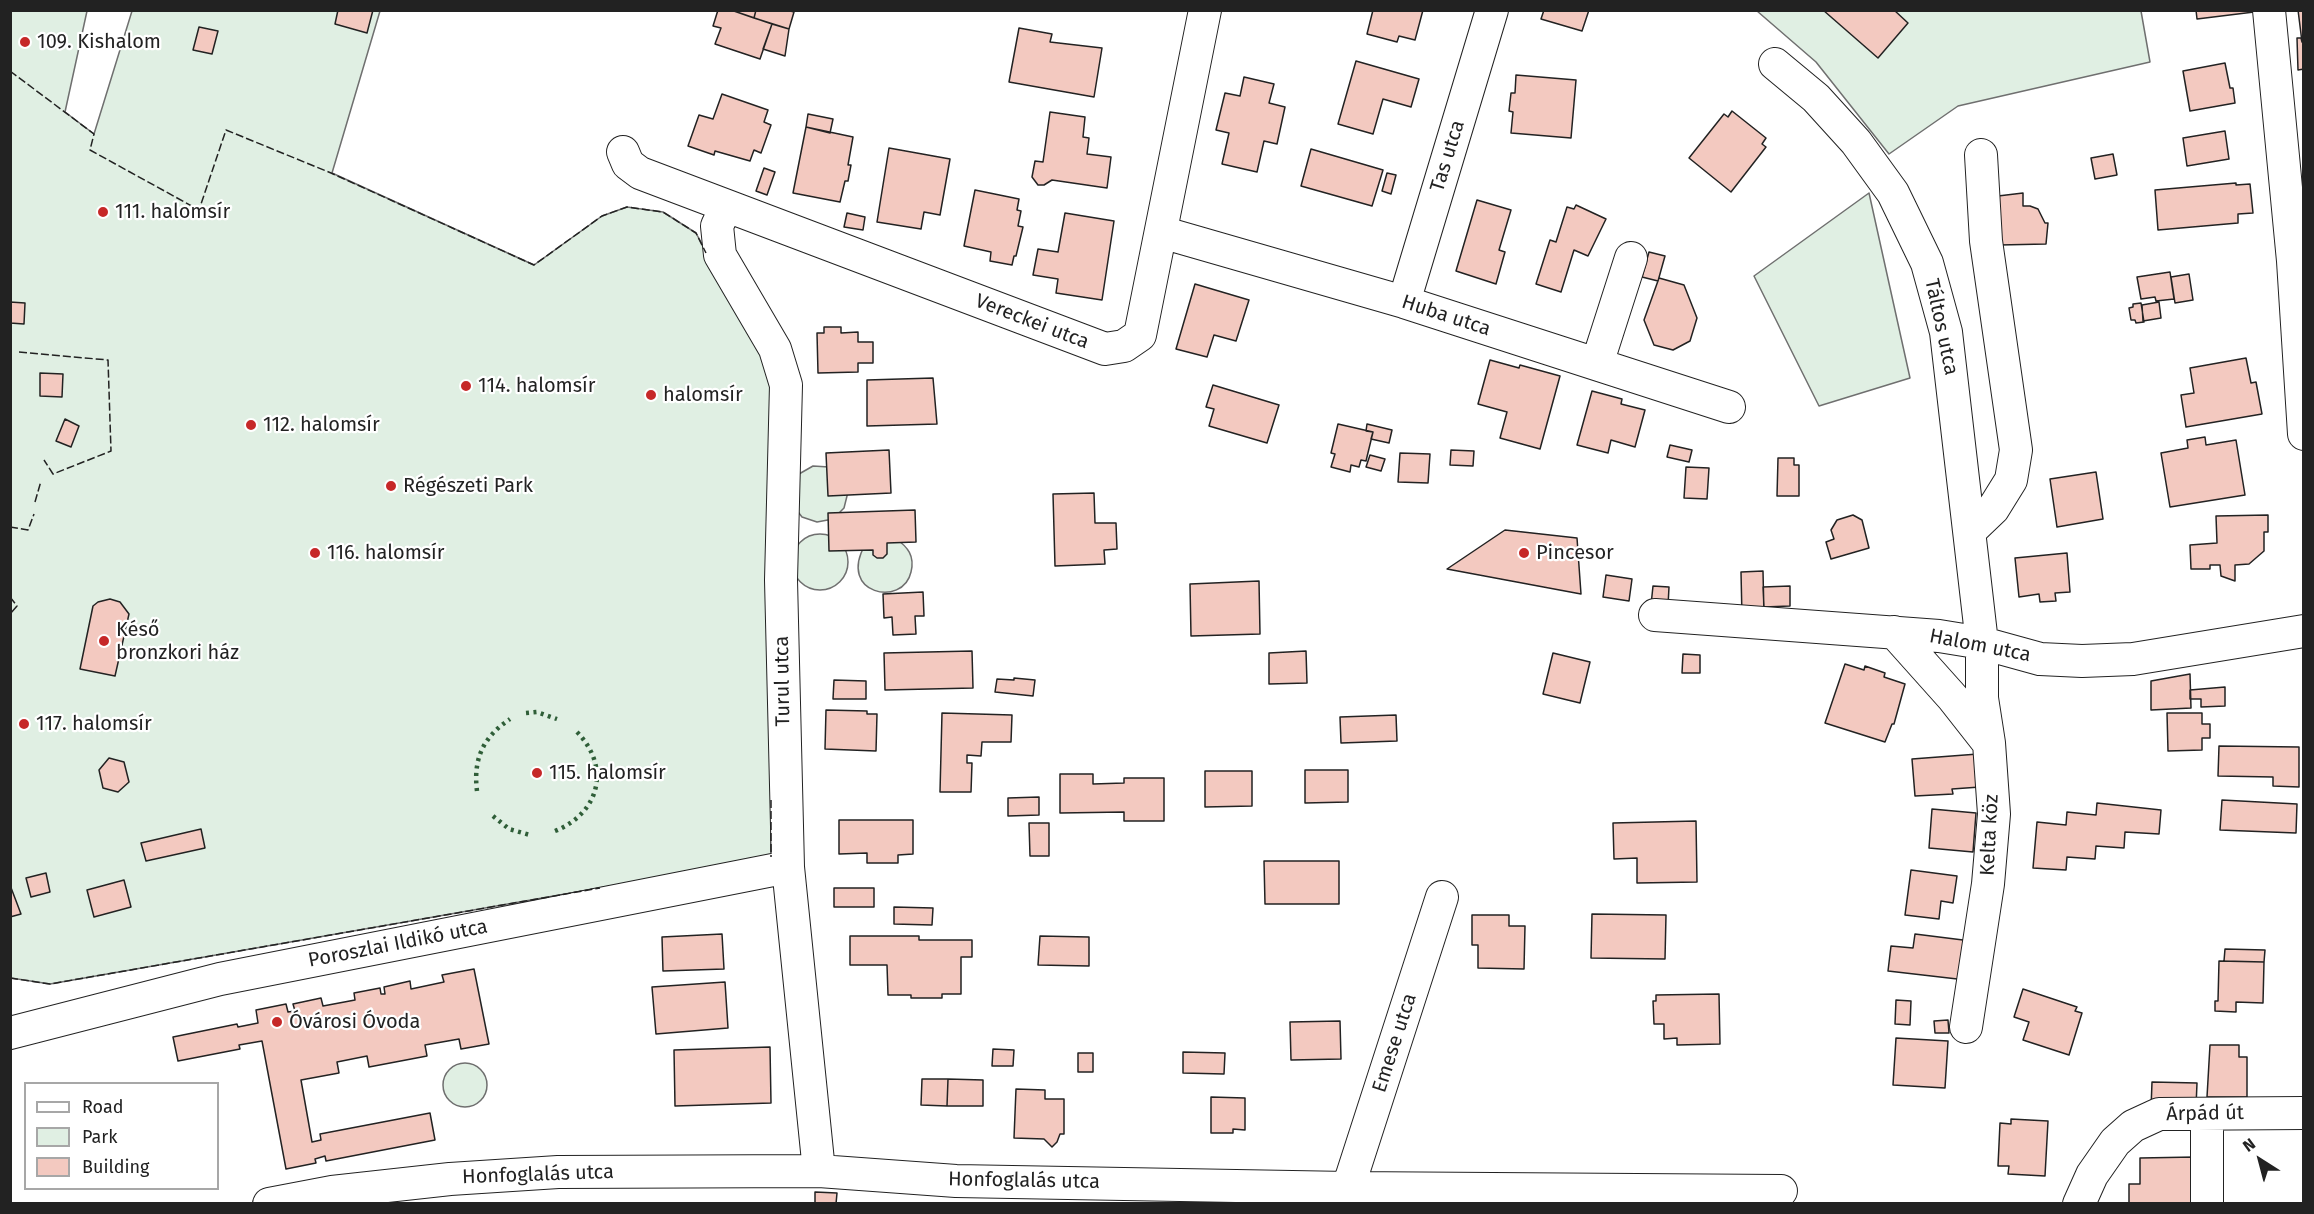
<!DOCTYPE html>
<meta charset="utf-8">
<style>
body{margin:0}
#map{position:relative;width:2314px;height:1214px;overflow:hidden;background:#fff;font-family:"Fira Sans",sans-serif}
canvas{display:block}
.frame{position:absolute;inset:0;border:12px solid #222;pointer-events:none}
.legend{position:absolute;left:24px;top:1082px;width:195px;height:108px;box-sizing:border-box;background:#fff;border:2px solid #a7a7a7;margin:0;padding:8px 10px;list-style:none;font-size:18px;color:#222}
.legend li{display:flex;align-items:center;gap:12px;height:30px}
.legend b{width:30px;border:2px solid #a7a7a7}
.north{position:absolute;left:2230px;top:1130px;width:60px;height:60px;-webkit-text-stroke:4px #fff;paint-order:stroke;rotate:324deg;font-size:16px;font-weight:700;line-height:24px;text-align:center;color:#222}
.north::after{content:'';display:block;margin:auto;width:21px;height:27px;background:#222;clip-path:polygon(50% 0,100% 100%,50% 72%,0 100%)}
</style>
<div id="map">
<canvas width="2314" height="1214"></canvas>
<div class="frame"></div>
<ul class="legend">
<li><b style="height:8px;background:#fff"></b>Road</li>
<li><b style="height:16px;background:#e0efe3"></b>Park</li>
<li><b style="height:16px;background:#f3c9c0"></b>Building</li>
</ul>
<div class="north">N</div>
</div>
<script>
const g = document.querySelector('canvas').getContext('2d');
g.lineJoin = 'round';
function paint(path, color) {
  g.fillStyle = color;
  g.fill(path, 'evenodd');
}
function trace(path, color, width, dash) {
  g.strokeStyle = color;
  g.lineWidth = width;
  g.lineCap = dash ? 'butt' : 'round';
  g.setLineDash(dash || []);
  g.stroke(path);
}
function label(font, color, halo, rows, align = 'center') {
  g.font = font + ' "Fira Sans",sans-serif';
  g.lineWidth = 4.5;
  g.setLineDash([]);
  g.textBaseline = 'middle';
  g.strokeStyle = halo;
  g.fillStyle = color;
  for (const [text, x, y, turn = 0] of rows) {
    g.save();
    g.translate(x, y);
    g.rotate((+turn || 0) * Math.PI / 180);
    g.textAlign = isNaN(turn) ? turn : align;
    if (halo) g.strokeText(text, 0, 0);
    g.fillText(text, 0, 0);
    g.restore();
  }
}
const green = new Path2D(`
 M 10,11 L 87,11 L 65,112 L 94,134 L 132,11 L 380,11 L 332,173 L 534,265 L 602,216 L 627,207 L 663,212 L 696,233 L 771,374 L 771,858 L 50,984 L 11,978 L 10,614 L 12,612 L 10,611 Z
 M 1757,11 L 2141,11 L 2150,62 L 1958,106 L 1889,154 L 1816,62 Z
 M 1869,193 L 1910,378 L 1819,406 L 1754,276 Z
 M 813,466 L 829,467 L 848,492 L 844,508 L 833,519 L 817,522 L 802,517 L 792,504 L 799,474 Z
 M792 562a28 28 0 1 1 56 0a28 28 0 1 1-56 0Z
 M 895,538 C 908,547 915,556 911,572 C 903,608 837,594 865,545 Z
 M443 1085a22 22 0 1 1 44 0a22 22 0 1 1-44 0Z`);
paint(green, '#e0efe3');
trace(green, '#6f6f6f', 1.5);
const building = new Path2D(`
 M 338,10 L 373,10 L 367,33 L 335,24 Z
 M 718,10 L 731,10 L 772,24 L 760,59 L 715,44 L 721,28 L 713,26 Z
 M 731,10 L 756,10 L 754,18 Z
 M 756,10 L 787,10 L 794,12 L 789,29 L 754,18 Z
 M 1373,10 L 1423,10 L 1415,40 L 1399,36 L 1397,42 L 1367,34 Z
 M 1544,10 L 1589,10 L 1582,31 L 1541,19 Z
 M 1823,10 L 1894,10 L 1908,23 L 1878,58 Z
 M 2196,10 L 2254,10 L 2254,12 L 2197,19 Z
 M 2298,10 L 2304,10 L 2304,42 L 2302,42 Z
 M 772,24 L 789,29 L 785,56 L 763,49 Z
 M 199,27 L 218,31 L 212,54 L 193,50 Z
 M 1019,28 L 1052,34 L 1050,42 L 1102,48 L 1094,97 L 1009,82 Z
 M 2297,38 L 2301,38 L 2302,42 L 2304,42 L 2304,69 L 2298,70 Z
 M 1356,61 L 1419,79 L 1411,107 L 1383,99 L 1373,134 L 1338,124 Z
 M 2225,63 L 2230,88 L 2233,88 L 2235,103 L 2190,111 L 2183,71 Z
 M 1516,75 L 1576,80 L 1571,138 L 1511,133 L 1513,112 L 1509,111 L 1511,93 L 1515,93 Z
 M 1244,77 L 1274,84 L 1269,103 L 1285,107 L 1277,144 L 1264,141 L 1257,172 L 1222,164 L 1229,133 L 1216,130 L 1225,93 L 1240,96 Z
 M 722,94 L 768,110 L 764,122 L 771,125 L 761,153 L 754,150 L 750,161 L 715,151 L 714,155 L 688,146 L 699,115 L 713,119 Z
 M 1732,111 L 1766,138 L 1762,144 L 1766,147 L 1731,192 L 1689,158 L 1724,114 L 1728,117 Z
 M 1050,112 L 1085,117 L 1083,137 L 1089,138 L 1087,154 L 1111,157 L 1107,188 L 1052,180 L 1044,185 L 1038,185 L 1032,177 L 1035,161 L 1043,162 Z
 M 808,114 L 833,119 L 830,133 L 806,127 Z
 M 806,127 L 853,137 L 848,165 L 851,165 L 848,181 L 845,181 L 840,202 L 793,193 Z
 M 2225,131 L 2229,159 L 2187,166 L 2183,138 Z
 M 889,148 L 950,159 L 940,215 L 924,212 L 921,229 L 877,222 Z
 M 1311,149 L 1383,170 L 1372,206 L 1301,186 Z
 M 2113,154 L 2117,175 L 2095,179 L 2091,158 Z
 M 764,168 L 775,172 L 767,195 L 756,191 Z
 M 1387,173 L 1396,175 L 1391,194 L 1382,191 Z
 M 2236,183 L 2236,185 L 2250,184 L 2253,213 L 2238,214 L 2238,223 L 2158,230 L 2155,190 Z
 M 975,190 L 1019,199 L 1017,210 L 1021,211 L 1018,226 L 1023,227 L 1016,256 L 1014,256 L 1012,265 L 990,261 L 991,252 L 964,246 Z
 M 2023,193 L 2023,206 L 2030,206 L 2038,209 L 2045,223 L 2048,223 L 2046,244 L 1999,245 L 1998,196 Z
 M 1477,200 L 1511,210 L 1499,250 L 1505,252 L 1496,284 L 1456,271 Z
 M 1576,205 L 1606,219 L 1588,256 L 1574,250 L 1561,292 L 1536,284 L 1550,240 L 1556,242 L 1567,207 L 1574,209 Z
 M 847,213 L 865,217 L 863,230 L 844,227 Z
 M 1065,213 L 1114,221 L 1102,300 L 1056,293 L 1058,279 L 1033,275 L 1038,249 L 1058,252 Z
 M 1649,252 L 1665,256 L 1658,281 L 1642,277 Z
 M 2170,272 L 2174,299 L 2156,301 L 2155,297 L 2141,299 L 2137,277 Z
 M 2189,274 L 2193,300 L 2175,303 L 2171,277 Z
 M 1659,278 L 1684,285 L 1697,318 L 1690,341 L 1673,350 L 1654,345 L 1644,320 Z
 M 1195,284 L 1249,300 L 1236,341 L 1214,335 L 1207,357 L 1176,349 Z
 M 10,302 L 25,303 L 24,324 L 10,323 Z
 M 2159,302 L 2161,318 L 2143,321 L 2142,305 Z
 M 2141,303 L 2144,322 L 2136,323 L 2135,320 L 2131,320 L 2129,308 L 2133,307 L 2133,304 Z
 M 824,327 L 841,327 L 841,333 L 858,332 L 858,342 L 873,342 L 873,363 L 858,363 L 858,372 L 818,373 L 817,333 L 824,333 Z
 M 2246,358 L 2251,383 L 2256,382 L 2262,414 L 2186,427 L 2181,395 L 2194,393 L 2190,368 Z
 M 1490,360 L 1519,368 L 1520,365 L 1560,376 L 1540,449 L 1500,438 L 1507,412 L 1478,404 Z
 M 40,373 L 63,374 L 62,397 L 40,396 Z
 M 933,378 L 937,424 L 867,426 L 867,380 Z
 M 1213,385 L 1279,405 L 1267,443 L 1209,426 L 1214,409 L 1206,407 Z
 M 1592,391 L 1622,399 L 1621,404 L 1645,410 L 1635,447 L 1611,440 L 1608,453 L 1577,445 Z
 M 65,419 L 79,426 L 71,447 L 56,441 Z
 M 1338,424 L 1373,432 L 1366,461 L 1361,460 L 1359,467 L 1351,465 L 1350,472 L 1331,467 L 1335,454 L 1331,453 Z
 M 1367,424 L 1392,430 L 1389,443 L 1371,439 L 1373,432 L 1366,431 Z
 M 2205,437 L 2206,445 L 2236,440 L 2245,495 L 2170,507 L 2161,453 L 2188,448 L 2187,440 Z
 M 1670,445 L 1692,450 L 1689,462 L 1667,457 Z
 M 889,450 L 891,493 L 828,496 L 826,453 Z
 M 1451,450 L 1474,451 L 1473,466 L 1450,465 Z
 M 1400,453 L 1430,454 L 1428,483 L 1398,482 Z
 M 1370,455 L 1385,459 L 1381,471 L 1366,467 Z
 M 1778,458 L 1794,458 L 1794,465 L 1799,465 L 1799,496 L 1777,496 Z
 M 1686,467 L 1709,468 L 1707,499 L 1684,498 Z
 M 2096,472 L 2103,519 L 2057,527 L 2050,479 Z
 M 1094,493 L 1095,523 L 1116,523 L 1117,549 L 1104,550 L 1105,564 L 1055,566 L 1053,494 Z
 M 915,510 L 916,542 L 887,543 L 887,554 L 883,558 L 877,558 L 873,555 L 873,550 L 829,551 L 828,513 Z
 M 1853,515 L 1862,520 L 1869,548 L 1831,559 L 1826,542 L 1834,539 L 1831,530 L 1837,520 Z
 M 2268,515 L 2268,532 L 2264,532 L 2264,551 L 2249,564 L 2235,565 L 2235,581 L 2221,576 L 2220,565 L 2210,565 L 2210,569 L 2191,569 L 2190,545 L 2217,543 L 2216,516 Z
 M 1505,530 L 1577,538 L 1581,594 L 1447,569 Z
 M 2067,553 L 2070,592 L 2055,593 L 2056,601 L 2040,602 L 2039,594 L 2019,597 L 2015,558 Z
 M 1763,571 L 1764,616 L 1742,617 L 1741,572 Z
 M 1606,575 L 1632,579 L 1629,601 L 1603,597 Z
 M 1259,581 L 1260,634 L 1191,636 L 1190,584 Z
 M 1653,586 L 1669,587 L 1668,606 L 1651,605 Z
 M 1790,586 L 1790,606 L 1764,607 L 1763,587 Z
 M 923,592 L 924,616 L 915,616 L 916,634 L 893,635 L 892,617 L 884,618 L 883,594 Z
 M 110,599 L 120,602 L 129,614 L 115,676 L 80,669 L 93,606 L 98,602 Z
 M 972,651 L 973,688 L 885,690 L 884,653 Z
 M 1306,651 L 1307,683 L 1269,684 L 1269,653 Z
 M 1553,653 L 1590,662 L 1580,703 L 1543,694 Z
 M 1683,654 L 1700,655 L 1700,673 L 1682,673 Z
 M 1845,664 L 1864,670 L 1865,666 L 1885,673 L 1884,677 L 1905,684 L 1894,724 L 1892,724 L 1885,742 L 1825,723 Z
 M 2190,674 L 2191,708 L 2151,710 L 2151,681 Z
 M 1014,678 L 1035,680 L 1033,696 L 995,692 L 997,679 L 1014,680 Z
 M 834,680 L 866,681 L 866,699 L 833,699 Z
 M 2225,687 L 2225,706 L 2201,707 L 2201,699 L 2190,699 L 2190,690 Z
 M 826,710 L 867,711 L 867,714 L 877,714 L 876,751 L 825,749 Z
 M 942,713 L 1012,715 L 1011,742 L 982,742 L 981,756 L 967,755 L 967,763 L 972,763 L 971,792 L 940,792 Z
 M 2167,713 L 2202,713 L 2202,724 L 2210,724 L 2210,738 L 2202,738 L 2202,750 L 2168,751 Z
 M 1396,715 L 1397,741 L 1341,743 L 1340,717 Z
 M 2219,746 L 2299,747 L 2299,787 L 2273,786 L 2273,777 L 2218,776 Z
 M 1978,754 L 1980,787 L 1952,789 L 1953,794 L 1915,796 L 1912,759 Z
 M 109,758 L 124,762 L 129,782 L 118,792 L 103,788 L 99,770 Z
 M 1305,770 L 1348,770 L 1348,802 L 1305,803 Z
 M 1205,771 L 1252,771 L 1252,806 L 1205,807 Z
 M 1060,774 L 1093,774 L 1093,784 L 1124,783 L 1124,778 L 1164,778 L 1164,821 L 1124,821 L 1124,812 L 1060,813 Z
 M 1039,797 L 1039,815 L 1008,816 L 1008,798 Z
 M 2222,800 L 2297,804 L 2296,833 L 2220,830 Z
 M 2097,803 L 2161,810 L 2159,834 L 2125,832 L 2124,848 L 2096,846 L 2095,859 L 2067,857 L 2066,870 L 2033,868 L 2037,822 L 2066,825 L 2067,812 L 2096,815 Z
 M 1932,809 L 1976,813 L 1973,852 L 1929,848 Z
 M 839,820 L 913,820 L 913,854 L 898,855 L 898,863 L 867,863 L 867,853 L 839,854 Z
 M 1696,821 L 1697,882 L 1637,883 L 1637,858 L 1614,859 L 1613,823 Z
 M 1029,823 L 1049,823 L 1049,856 L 1030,856 Z
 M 201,829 L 205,848 L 146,861 L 141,843 Z
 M 1264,861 L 1339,861 L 1339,904 L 1265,904 Z
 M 1911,870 L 1957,876 L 1953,903 L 1941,901 L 1939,919 L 1905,915 Z
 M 46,873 L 50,892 L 31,897 L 26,878 Z
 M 124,880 L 131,907 L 94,917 L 87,890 Z
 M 10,885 L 21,914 L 10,917 Z
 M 834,888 L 874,888 L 874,907 L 834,907 Z
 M 894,907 L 933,908 L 932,925 L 894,924 Z
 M 1592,914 L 1666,915 L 1665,959 L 1591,958 Z
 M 1472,915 L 1509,915 L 1509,926 L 1525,926 L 1524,969 L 1478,968 L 1478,945 L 1472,945 Z
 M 722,934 L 724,969 L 663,971 L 662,937 Z
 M 1915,934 L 1971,941 L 1966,980 L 1888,971 L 1891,946 L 1913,948 Z
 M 850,936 L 919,936 L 919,940 L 972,940 L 972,957 L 961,957 L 961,994 L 942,994 L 942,998 L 911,998 L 911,995 L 888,995 L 887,965 L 850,965 Z
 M 1040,936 L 1089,937 L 1089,966 L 1038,965 Z
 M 2225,949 L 2265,950 L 2264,962 L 2224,961 Z
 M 2219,961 L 2264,962 L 2263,1003 L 2236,1002 L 2236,1012 L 2215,1011 L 2215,1001 L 2218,1001 Z
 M 474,969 L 489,1044 L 461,1049 L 459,1039 L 425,1045 L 427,1056 L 369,1067 L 367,1056 L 337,1062 L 339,1073 L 301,1080 L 312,1142 L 321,1140 L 320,1134 L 430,1113 L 435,1140 L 326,1161 L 325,1156 L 315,1159 L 316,1163 L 286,1169 L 262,1041 L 239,1045 L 240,1049 L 178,1061 L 173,1037 L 237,1024 L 238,1027 L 258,1023 L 256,1010 L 286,1004 L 288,1012 L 295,1011 L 293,1004 L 321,998 L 323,1006 L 355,1000 L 354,993 L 380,988 L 381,994 L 385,994 L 384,987 L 410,981 L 411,989 L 444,982 L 442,975 Z
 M 725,982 L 728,1028 L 656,1034 L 652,987 Z
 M 2023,989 L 2077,1007 L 2075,1011 L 2082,1013 L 2069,1055 L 2023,1040 L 2029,1022 L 2014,1017 Z
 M 1719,994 L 1720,1044 L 1677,1045 L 1677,1038 L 1664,1039 L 1664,1024 L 1654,1024 L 1653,1001 L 1656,1001 L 1656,995 Z
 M 1896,1000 L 1911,1001 L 1910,1025 L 1895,1024 Z
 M 1948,1020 L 1949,1033 L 1935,1033 L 1934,1021 Z
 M 1340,1021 L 1341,1059 L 1291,1060 L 1290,1022 Z
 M 1896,1038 L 1948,1041 L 1945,1088 L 1893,1085 Z
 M 2210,1045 L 2239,1045 L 2239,1057 L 2247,1057 L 2247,1097 L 2207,1097 Z
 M 770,1047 L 771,1103 L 675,1106 L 674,1050 Z
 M 993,1049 L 1014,1050 L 1013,1066 L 992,1066 Z
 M 1183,1052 L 1225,1053 L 1224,1074 L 1183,1073 Z
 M 1078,1053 L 1093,1053 L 1093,1072 L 1078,1072 Z
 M 922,1079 L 948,1079 L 947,1106 L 921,1105 Z
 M 948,1079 L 983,1080 L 983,1106 L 947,1106 Z
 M 2152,1082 L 2197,1083 L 2196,1107 L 2151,1109 Z
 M 1016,1089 L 1045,1090 L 1045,1099 L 1064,1099 L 1064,1134 L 1060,1134 L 1057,1142 L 1052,1147 L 1044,1139 L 1014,1138 Z
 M 1211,1097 L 1245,1098 L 1245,1130 L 1233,1129 L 1233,1133 L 1211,1133 Z
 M 2011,1119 L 2048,1121 L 2045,1176 L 2008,1174 L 2009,1166 L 1998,1166 L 2000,1123 L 2011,1124 Z
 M 2195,1157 L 2195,1204 L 2129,1204 L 2129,1184 L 2140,1184 L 2140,1158 Z
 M 815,1192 L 837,1193 L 836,1204 L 815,1204 Z`);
paint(building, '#f3c9c0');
trace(building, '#222', 1.5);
const minor = new Path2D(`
 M 2269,10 L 2293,261 L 2304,434
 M 1775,64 L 1816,98 L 1856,142 L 1893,193 L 1927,263 L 1946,332 L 1982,643 L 1982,698 L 1989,743 L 1994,814 L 1988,884 L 1966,1027
 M 623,152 L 628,164 L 640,173 L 1105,349 L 1124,346 L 1140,335 L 1205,10
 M 726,207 L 717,226 L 720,255 L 775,349 L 786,385 L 781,580 L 788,867 L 819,1171
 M 1161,232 L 1404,302 L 1729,407
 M 1404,302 L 1492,10
 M 1597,364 L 1631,258
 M 1970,531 L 1993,509 L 2011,480 L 2016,450 L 1986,241 L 1981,155
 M 1655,615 L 1939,636 L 1982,643 L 2040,659 L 2082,661 L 2133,659 L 2304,631
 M 1894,632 L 1953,698 L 1986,740
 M 10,1033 L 220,979 L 788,867
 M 1348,1188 L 1442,897
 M 269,1204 L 332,1192 L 450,1179 L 558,1172 L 819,1171 L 956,1181 L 1348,1188 L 1781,1191
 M 2079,1204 L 2092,1175 L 2115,1142 L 2133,1126 L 2159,1114 L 2304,1113
 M 2207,1204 L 2207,1114`);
trace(minor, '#222', 34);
trace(minor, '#fff', 32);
trace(new Path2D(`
 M 526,713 L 537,712 L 557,719
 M 477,791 C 473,759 483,737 510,719
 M 493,816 L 509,829 L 530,835
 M 555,831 C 600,813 611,767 577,732`), '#2f5e38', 4.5, [3, 4.5]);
trace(new Path2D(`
 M 10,71 L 94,134 L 90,150 L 199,210 L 226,130 L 331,173 L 534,265 L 602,216 L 627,207 L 663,212 L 696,233 L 706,253
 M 19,352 L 108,360 L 111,451 L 53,474 L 44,460
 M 35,502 L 41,481
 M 10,527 L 28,530 L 34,514
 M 10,597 L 17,606 L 10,614
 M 771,800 L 771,857
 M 10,978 L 50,984 L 600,888`), '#222', 1.5, [8, 3]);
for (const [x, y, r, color] of [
 [25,42,6,"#c62828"],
 [103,212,6,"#c62828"],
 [466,386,6,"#c62828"],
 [651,395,6,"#c62828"],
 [251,425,6,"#c62828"],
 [391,486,6,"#c62828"],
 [315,553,6,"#c62828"],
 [1524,553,6,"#c62828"],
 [104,641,6,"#c62828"],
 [24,724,6,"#c62828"],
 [537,773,6,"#c62828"],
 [277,1022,6,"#c62828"]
]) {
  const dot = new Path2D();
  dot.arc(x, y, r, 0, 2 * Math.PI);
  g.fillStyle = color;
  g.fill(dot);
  trace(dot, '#fff', 2);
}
label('20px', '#222', '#fff', [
 ["109. Kishalom",37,42],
 ["111. halomsír",115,212],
 ["114. halomsír",478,386],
 ["halomsír",663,395],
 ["112. halomsír",263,425],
 ["Régészeti Park",403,486],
 ["116. halomsír",327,553],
 ["Pincesor",1536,553],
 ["Késő",116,630],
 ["bronzkori ház",116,653],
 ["117. halomsír",36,724],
 ["115. halomsír",549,773],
 ["Óvárosi Óvoda",289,1022]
], 'left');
label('20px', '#222', '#fff', [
 ["Tas utca",1448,156,-73],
 ["Huba utca",1446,316,18],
 ["Vereckei utca",1032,322,21],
 ["Táltos utca",1941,327,78],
 ["Halom utca",1980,646,11],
 ["Turul utca",783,681,-91],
 ["Kelta köz",1990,835,-87],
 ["Poroszlai Ildikó utca",398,944,-11],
 ["Emese utca",1395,1043,-72],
 ["Árpád út",2205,1114,-1],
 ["Honfoglalás utca",538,1175,-2],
 ["Honfoglalás utca",1024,1181,1]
]);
</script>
